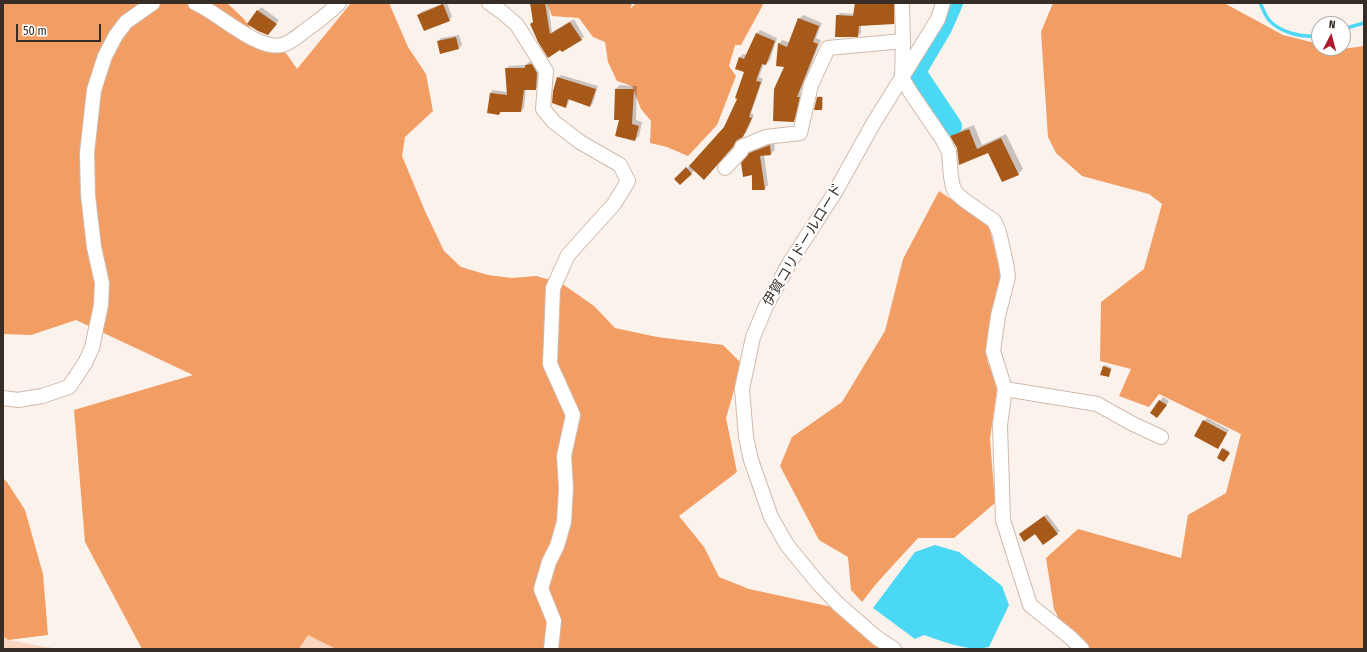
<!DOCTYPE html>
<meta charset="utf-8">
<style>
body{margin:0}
#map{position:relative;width:1367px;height:652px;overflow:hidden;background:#fcf2ec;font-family:"Fira Sans Condensed",sans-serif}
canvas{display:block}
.frame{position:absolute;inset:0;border:4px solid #362d27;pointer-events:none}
.north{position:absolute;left:1311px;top:16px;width:40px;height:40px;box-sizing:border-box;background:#fff;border:1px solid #afaba9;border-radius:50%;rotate:6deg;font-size:11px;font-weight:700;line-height:16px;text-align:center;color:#362d27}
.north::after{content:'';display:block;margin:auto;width:14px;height:18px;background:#ae1a2d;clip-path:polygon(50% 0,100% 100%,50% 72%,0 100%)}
.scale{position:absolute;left:16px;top:24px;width:85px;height:18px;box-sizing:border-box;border:2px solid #362d27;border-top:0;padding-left:5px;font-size:12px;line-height:14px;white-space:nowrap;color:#362d27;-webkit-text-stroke:3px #fff;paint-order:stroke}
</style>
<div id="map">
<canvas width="1367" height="652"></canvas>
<div class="frame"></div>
<div class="north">N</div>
<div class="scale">50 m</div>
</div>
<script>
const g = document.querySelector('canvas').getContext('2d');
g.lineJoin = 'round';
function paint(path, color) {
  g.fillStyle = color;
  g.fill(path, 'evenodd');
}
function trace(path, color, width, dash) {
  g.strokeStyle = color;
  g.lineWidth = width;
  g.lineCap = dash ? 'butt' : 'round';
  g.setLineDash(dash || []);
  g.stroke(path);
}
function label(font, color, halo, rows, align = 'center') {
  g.font = font + ' "Fira Sans Condensed","Noto Sans JP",sans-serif';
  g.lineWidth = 4;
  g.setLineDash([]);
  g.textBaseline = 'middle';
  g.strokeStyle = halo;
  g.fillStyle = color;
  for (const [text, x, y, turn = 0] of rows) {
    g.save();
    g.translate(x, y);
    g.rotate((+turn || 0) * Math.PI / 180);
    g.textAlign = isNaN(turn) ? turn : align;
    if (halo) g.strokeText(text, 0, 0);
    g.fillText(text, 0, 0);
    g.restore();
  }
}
paint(new Path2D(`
 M 308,634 L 336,649 L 299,649 Z
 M 3,636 L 8,640 L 58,649 L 3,649 Z`), '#f9d6c0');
paint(new Path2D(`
 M 3,3 L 227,3 L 243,18 L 263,44 L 286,53 L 297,69 L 351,3 L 389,3 L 408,47 L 426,74 L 433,111 L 405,137 L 402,156 L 425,211 L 444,251 L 461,267 L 488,275 L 512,278 L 536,276 L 561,283 L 594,306 L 615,328 L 657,337 L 723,345 L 740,362 L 733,394 L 726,418 L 737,472 L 679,516 L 704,547 L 719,577 L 749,589 L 832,607 L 881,649 L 336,649 L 308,635 L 299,649 L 142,649 L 85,542 L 74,410 L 193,375 L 76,320 L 31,335 L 3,334 Z
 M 547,3 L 632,3 L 630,9 L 636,3 L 764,3 L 741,45 L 735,45 L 729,66 L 736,76 L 717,125 L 688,156 L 667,147 L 650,143 L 651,121 L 641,109 L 632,86 L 617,81 L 608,62 L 605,42 L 593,37 L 579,18 L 552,16 Z
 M 1053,3 L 1224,3 L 1283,35 L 1319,44 L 1319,48 L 1342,49 L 1364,46 L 1364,649 L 1074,649 L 1054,609 L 1046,558 L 1078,529 L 1181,558 L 1188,515 L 1226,493 L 1241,434 L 1159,394 L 1149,407 L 1119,396 L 1131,369 L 1100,361 L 1101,302 L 1144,269 L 1162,204 L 1149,194 L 1082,176 L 1056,153 L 1048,137 L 1041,32 Z
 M 939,191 L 989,225 L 1001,277 L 987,360 L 997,388 L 990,439 L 995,503 L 954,538 L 918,538 L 876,584 L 862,602 L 851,590 L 848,557 L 819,540 L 780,466 L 792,437 L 842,402 L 885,331 L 903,259 Z
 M 3,478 L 7,482 L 25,510 L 43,574 L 48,635 L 8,640 L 3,636 Z`), '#f29d64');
paint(new Path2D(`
 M 935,545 L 959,552 L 1002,586 L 1009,605 L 989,647 C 967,652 945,642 924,635 L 915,639 L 873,608 L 915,552 Z`), '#4ad8f5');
paint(new Path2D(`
 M 444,3 L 447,3 L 452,17 L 449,20 L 418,15 L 421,12 Z
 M 531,3 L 548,3 L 552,32 L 574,19 L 584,37 L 562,51 L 534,21 Z
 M 856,3 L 896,3 L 896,21 L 894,23 L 861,25 L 861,33 L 858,36 L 837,16 L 840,13 L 855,14 Z
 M 261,7 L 279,20 L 271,31 L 249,23 Z
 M 803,15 L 822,23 L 816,38 L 821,40 L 800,93 L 803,93 L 797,117 L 793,121 L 786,66 L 777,65 L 779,43 L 783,40 L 790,43 L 799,19 Z
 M 760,30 L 777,38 L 770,60 L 766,64 L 764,64 L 759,77 L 763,79 L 751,113 L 754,115 L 746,133 L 738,139 L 736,142 L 708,175 L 695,170 L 680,183 L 676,179 L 690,165 L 690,166 L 725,128 L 739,99 L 745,71 L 736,68 L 740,57 L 743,54 L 747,55 L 757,33 Z
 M 459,35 L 462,45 L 459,48 L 438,41 L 441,38 Z
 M 529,62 L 535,62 L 540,70 L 539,86 L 536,89 L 526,89 L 524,108 L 521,111 L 502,111 L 499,114 L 488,112 L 490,93 L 493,90 L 507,92 L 506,69 L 509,66 L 526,65 Z
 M 561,75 L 598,86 L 593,103 L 590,106 L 570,99 L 568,104 L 565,106 L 558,78 Z
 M 620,85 L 637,86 L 636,120 L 642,122 L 639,136 L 635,140 L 620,119 L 616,89 Z
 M 819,96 L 823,97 L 823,108 L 822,109 L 818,98 Z
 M 974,125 L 982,145 L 1006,134 L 1023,169 L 1018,174 L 989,152 L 958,148 L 952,136 L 956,132 Z
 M 774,142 L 775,150 L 771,154 L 764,155 L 768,185 L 764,189 L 753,174 L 750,154 L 754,149 Z
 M 1105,365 L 1112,368 L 1108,376 L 1103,367 Z
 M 1163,397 L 1169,401 L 1160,414 L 1151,413 Z
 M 1207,418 L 1229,430 L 1218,448 L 1204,421 Z
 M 1224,448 L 1230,452 L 1225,460 L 1223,449 Z
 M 1047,514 L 1060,531 L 1057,533 L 1023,532 Z`), '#0003');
trace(new Path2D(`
 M 1260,3 C 1263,8 1265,16 1269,20 C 1279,32 1304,39 1319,35
 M 1343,29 L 1364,23`), '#4ad8f5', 3.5);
trace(new Path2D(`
 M 952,126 L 916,72 L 942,28 L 953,3`), '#4ad8f5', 20);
paint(new Path2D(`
 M 530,3 L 545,3 L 550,34 L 570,22 L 582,40 L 562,52 L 560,50 L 548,58 L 538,42 L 530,24 L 533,22 Z
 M 855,3 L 866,3 L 866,4 L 894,3 L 894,24 L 859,26 L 858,37 L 835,37 L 836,15 L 853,16 Z
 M 443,4 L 450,21 L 424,31 L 417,15 Z
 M 257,10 L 277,24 L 268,35 L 258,31 L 247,24 Z
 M 798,18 L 819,26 L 813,42 L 818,44 L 797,97 L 800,97 L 794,122 L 773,121 L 774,89 L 784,67 L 776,66 L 778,43 L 787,47 Z
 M 756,33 L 775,41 L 766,65 L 762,64 L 756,81 L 761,82 L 749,117 L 752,118 L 743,137 L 736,141 L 733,147 L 704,180 L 689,166 L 724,127 L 737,99 L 735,98 L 744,72 L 735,69 L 739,57 L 744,59 Z
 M 456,37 L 459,49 L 440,54 L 437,41 Z
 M 532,64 L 537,73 L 536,90 L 524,90 L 521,112 L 500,112 L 499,115 L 487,113 L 490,93 L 507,95 L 505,68 L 525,68 L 525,65 Z
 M 557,77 L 596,89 L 590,107 L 568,99 L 566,108 L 552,103 L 553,91 Z
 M 615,89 L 634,89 L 632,124 L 639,126 L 635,141 L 615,136 L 619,120 L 614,120 Z
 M 817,97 L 822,97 L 822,110 L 814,110 Z
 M 969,129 L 977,149 L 1001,138 L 1019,175 L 1002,182 L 988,153 L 959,165 L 957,148 L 950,136 Z
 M 770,145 L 771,155 L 760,156 L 765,190 L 752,190 L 752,175 L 743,177 L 741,163 L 749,153 Z
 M 686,167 L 692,174 L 680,185 L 674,179 Z
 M 1103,366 L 1111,369 L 1109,377 L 1100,375 Z
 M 1159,400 L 1167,405 L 1157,418 L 1150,413 Z
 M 1203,420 L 1227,433 L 1218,449 L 1194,436 Z
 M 1222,448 L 1230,453 L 1224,462 L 1217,458 Z
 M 1044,516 L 1058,534 L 1043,545 L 1035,534 L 1024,542 L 1019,534 Z`), '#a7591a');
const minor = new Path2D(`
 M 195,3 C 219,13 257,51 282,45 C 290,43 297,37 303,32 C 316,23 328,14 339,3
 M 489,3 L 502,12 L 517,25 L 546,71 L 543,109 L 554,122 L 580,142 L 620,165 L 628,181 L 614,204 L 568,255 L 553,288 L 550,364 L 573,415 L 564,456 L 566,488 L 564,522 L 557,546 L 549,562 L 541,589 L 554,621 L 551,649
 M 902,3 L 903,41 L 902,78 L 911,93 L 943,140 L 949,152 L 951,177 L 953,187 L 956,193 L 964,200 L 994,221 L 999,232 L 1006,263 L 1008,277 L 998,316 L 993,351 L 1005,389 L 1000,425 L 1003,520 L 1030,605 L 1071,638 L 1082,649
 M 725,168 L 741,151 L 742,147 L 766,137 L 800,133 L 811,85 L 828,48 L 903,41
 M 1005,389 L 1097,404 L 1133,424 L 1161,437
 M 3,398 L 18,400 L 42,396 L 69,387 L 85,363 L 92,348 L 101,305 L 102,283 L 94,247 L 88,195 L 87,153 L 94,90 L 105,56 L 116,35 L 126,22 L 153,3
 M 894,649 L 877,638 L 838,604 L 818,583 L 787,545 L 771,517 L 751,460 L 746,437 L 742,389 L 753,337 L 767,304 L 790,262 L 834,194 L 873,124 L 938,19 L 943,3`);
trace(minor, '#d1baab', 16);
trace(minor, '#fff', 14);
label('14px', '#362d27', '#fff', [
 ["伊賀コリドールロード",803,245,-59]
]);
</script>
